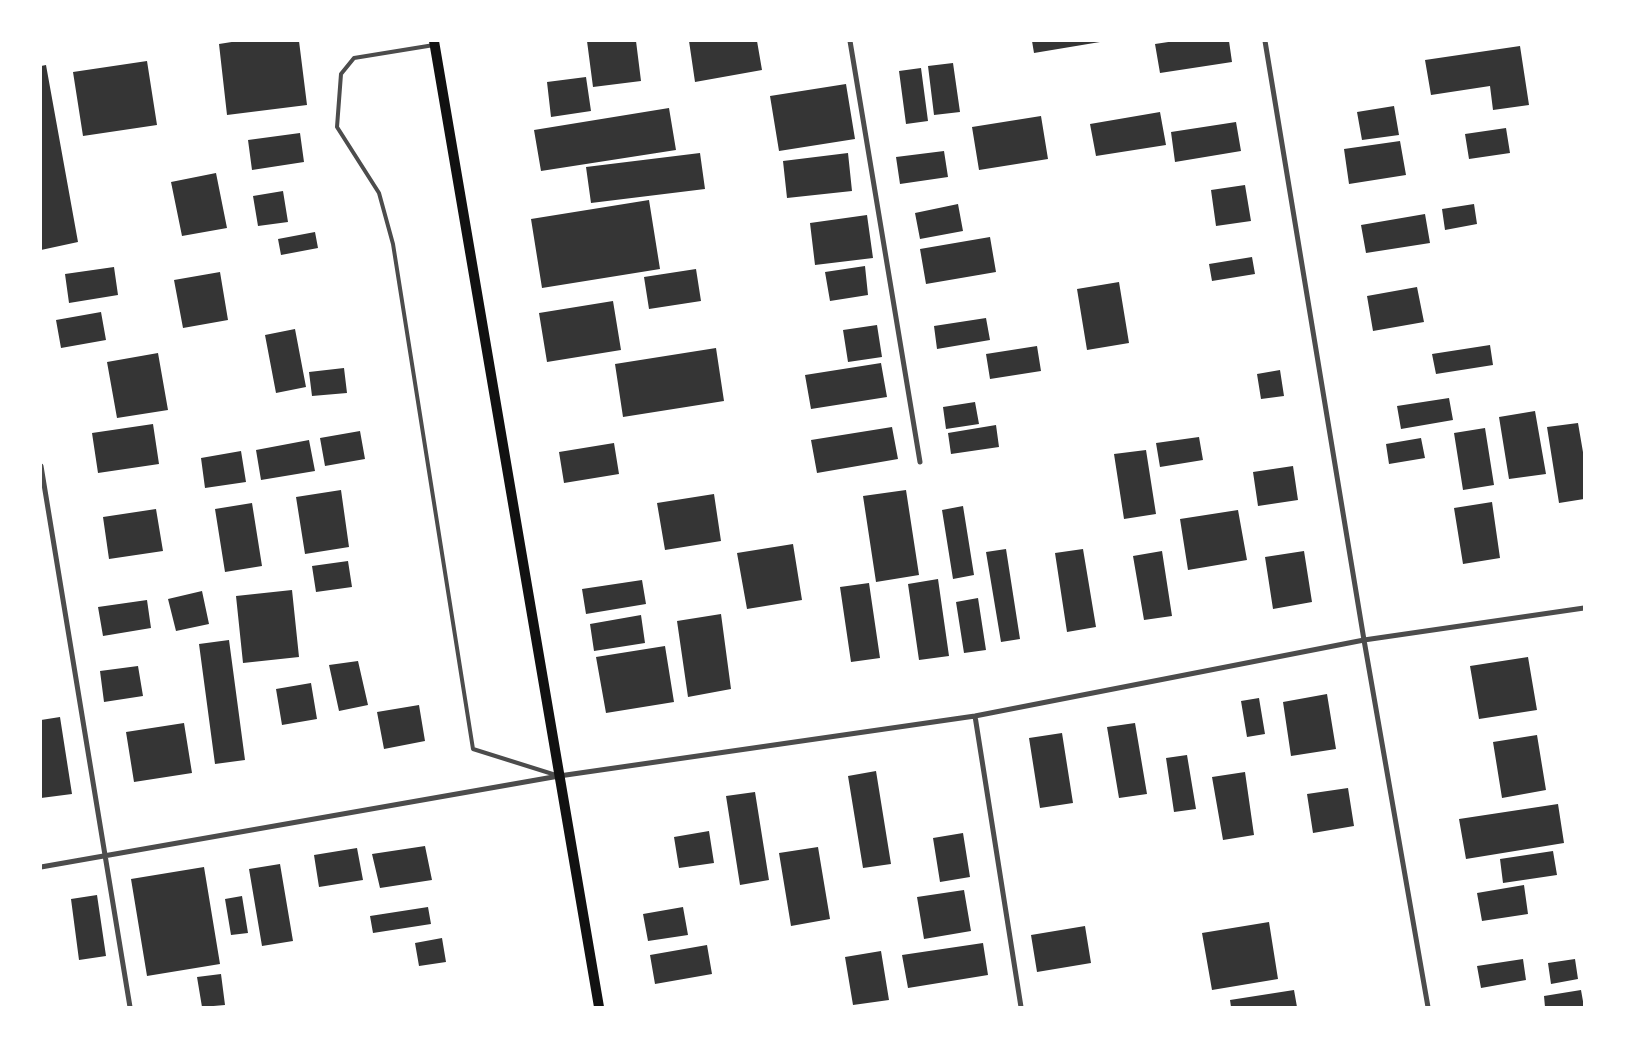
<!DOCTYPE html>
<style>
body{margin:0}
#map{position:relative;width:1625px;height:1048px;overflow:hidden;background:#fff;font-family:Barlow,sans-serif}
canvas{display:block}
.frame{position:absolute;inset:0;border:42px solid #fff;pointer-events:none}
</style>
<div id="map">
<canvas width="1625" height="1048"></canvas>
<div class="frame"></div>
</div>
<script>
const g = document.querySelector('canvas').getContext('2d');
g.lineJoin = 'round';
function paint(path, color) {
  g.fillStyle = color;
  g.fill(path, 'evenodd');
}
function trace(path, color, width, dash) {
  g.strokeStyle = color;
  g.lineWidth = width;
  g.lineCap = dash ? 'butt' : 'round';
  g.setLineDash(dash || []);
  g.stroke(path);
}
paint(new Path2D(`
 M 238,41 L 299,41 L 307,105 L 227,115 L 219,44 Z
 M 587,41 L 636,41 L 641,81 L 593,87 Z
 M 689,41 L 757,41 L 762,70 L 695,82 Z
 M 1032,41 L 1099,41 L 1100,42 L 1034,53 Z
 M 1175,41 L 1229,41 L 1232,62 L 1160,73 L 1155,44 Z
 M 1520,46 L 1529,105 L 1493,110 L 1490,86 L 1431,95 L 1425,60 Z
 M 147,61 L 157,125 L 83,136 L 73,72 Z
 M 953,63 L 960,112 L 934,115 L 928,66 Z
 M 46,65 L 78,242 L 41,250 L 41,66 Z
 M 921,68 L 928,121 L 906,124 L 899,71 Z
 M 586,77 L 591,111 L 551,117 L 547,82 Z
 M 846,84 L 855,139 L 779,151 L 770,96 Z
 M 1394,106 L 1399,135 L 1362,140 L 1357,112 Z
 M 669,108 L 676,150 L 541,171 L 534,130 Z
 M 1160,112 L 1166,145 L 1096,156 L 1090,124 Z
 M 1041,116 L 1048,159 L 979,170 L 972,127 Z
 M 1236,122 L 1241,151 L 1175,162 L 1171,132 Z
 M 1506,128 L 1510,153 L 1469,159 L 1465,134 Z
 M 300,133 L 304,162 L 252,170 L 248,140 Z
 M 1400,141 L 1406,175 L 1349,184 L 1344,149 Z
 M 944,151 L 948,177 L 900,184 L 896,157 Z
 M 700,153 L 705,189 L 591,203 L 586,167 Z
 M 848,153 L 852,191 L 787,198 L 783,161 Z
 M 216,173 L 227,228 L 182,236 L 171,182 Z
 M 1245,185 L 1251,221 L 1216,226 L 1211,190 Z
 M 283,191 L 288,222 L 258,226 L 253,196 Z
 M 649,200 L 660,269 L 542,288 L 531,219 Z
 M 958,204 L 963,231 L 920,239 L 915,213 Z
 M 1474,204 L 1477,224 L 1445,230 L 1442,209 Z
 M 1425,214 L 1430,243 L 1366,253 L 1361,225 Z
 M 867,215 L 873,258 L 815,265 L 810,223 Z
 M 315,232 L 318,248 L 281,255 L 278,239 Z
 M 990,237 L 996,272 L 926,284 L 920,249 Z
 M 1252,257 L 1255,274 L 1212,281 L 1209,264 Z
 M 865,266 L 868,295 L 830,301 L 825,272 Z
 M 114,267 L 118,295 L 69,303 L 65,274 Z
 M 696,269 L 701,301 L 649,309 L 644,277 Z
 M 220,272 L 228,320 L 183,328 L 174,280 Z
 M 1119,282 L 1129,343 L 1087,350 L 1077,289 Z
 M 1417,287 L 1424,322 L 1373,331 L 1367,296 Z
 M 613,301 L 621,350 L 547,362 L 539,313 Z
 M 101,312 L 106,340 L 61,348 L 56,320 Z
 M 986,318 L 990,340 L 937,349 L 934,326 Z
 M 877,325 L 882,357 L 848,362 L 843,330 Z
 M 295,329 L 306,387 L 276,393 L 265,335 Z
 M 1490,345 L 1493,365 L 1436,374 L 1432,354 Z
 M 1037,346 L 1041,371 L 990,379 L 986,354 Z
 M 716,348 L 724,401 L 623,417 L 615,364 Z
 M 158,353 L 168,410 L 117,418 L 107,362 Z
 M 881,363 L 887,397 L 811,409 L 805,375 Z
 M 344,368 L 347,393 L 312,396 L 309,372 Z
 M 1280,370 L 1284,396 L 1261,399 L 1257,374 Z
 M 1449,398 L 1453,420 L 1401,429 L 1397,406 Z
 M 975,402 L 979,424 L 946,429 L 943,407 Z
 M 1535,411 L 1546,474 L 1509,479 L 1499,417 Z
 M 1578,423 L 1584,458 L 1584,499 L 1559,503 L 1547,427 Z
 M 153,424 L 159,464 L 98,473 L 92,433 Z
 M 996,425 L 999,447 L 951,454 L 948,433 Z
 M 892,427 L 898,459 L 817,473 L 811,440 Z
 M 1485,428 L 1494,485 L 1463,490 L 1454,433 Z
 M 360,431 L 365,459 L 325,466 L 320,438 Z
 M 1199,437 L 1203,460 L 1160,467 L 1156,443 Z
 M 1421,438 L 1425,458 L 1389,464 L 1386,444 Z
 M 309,440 L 315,471 L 261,480 L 256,450 Z
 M 614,443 L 619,474 L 564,483 L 559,452 Z
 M 1146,450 L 1156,514 L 1124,519 L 1114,454 Z
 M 241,451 L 246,482 L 205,488 L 201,458 Z
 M 1293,466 L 1298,500 L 1258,506 L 1253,472 Z
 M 341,490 L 349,547 L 305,554 L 296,497 Z
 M 906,490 L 919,575 L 876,582 L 863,496 Z
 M 714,494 L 721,541 L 665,550 L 657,503 Z
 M 1492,502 L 1500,558 L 1463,564 L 1454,508 Z
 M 252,503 L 262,566 L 225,572 L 215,509 Z
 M 963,506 L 974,575 L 953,579 L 942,510 Z
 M 156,509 L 163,551 L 109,559 L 103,517 Z
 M 1238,510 L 1247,560 L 1188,570 L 1180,519 Z
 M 793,544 L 802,600 L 747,609 L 737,553 Z
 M 1006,549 L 1020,639 L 1001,642 L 986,552 Z
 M 1083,549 L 1096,627 L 1067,632 L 1055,553 Z
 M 1162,551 L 1172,616 L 1144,620 L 1133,556 Z
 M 1304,551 L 1312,602 L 1273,609 L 1265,557 Z
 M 348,561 L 352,587 L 316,592 L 312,566 Z
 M 938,579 L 949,656 L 919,660 L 908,584 Z
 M 642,580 L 646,604 L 586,614 L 582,589 Z
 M 869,583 L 880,658 L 851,662 L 840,587 Z
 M 292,590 L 299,657 L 243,663 L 236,596 Z
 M 202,591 L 209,624 L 176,631 L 168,599 Z
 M 978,598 L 986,650 L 964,653 L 956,602 Z
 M 147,600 L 151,628 L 103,636 L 98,607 Z
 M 721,614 L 731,689 L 688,697 L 677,621 Z
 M 641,615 L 645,643 L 594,651 L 590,624 Z
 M 229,640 L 245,760 L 215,764 L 199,644 Z
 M 665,646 L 674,702 L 606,713 L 596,657 Z
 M 1528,657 L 1537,710 L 1479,719 L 1470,666 Z
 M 358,661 L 368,705 L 339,711 L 329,665 Z
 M 138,666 L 143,696 L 104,702 L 100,671 Z
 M 311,683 L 317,719 L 282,725 L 276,689 Z
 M 1327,694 L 1336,749 L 1291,756 L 1283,702 Z
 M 1259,698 L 1265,734 L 1247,737 L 1241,701 Z
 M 419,705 L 425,741 L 384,749 L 377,712 Z
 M 60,717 L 72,794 L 41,798 L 41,720 Z
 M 184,723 L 192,773 L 134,782 L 126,732 Z
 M 1135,723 L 1147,794 L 1119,798 L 1107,727 Z
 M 1062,733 L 1073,803 L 1040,808 L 1029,738 Z
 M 1537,735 L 1546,790 L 1502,798 L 1493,742 Z
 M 1187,755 L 1196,809 L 1174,812 L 1166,758 Z
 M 876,771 L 891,864 L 863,868 L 848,776 Z
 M 1245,772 L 1254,835 L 1223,840 L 1212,777 Z
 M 1348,788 L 1354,826 L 1313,833 L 1307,794 Z
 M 755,792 L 769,880 L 740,885 L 726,796 Z
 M 1558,804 L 1564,843 L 1466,859 L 1459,819 Z
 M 709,831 L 714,863 L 679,868 L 674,837 Z
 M 963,833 L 970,877 L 940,882 L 933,838 Z
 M 425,846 L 432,880 L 380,888 L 372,854 Z
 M 818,847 L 830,919 L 791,926 L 779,853 Z
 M 357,848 L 363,880 L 319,887 L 314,855 Z
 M 1553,851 L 1557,875 L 1503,883 L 1500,859 Z
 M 280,864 L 293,941 L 262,946 L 249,869 Z
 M 204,867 L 220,964 L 147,976 L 131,879 Z
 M 1524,885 L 1528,914 L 1482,921 L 1477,893 Z
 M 964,890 L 971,931 L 924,939 L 917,897 Z
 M 97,895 L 106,956 L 79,960 L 71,899 Z
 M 242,896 L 248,933 L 231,935 L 225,899 Z
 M 428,907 L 431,924 L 373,933 L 370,916 Z
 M 683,907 L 688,935 L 648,941 L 643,914 Z
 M 1269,922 L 1278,979 L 1212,990 L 1202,933 Z
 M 1085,926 L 1091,963 L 1037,972 L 1031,935 Z
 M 442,938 L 446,962 L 419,966 L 415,943 Z
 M 983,943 L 988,975 L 908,988 L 902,955 Z
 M 707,945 L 712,974 L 655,984 L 650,955 Z
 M 881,951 L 889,1000 L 853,1005 L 845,957 Z
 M 1523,959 L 1526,980 L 1481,988 L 1477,966 Z
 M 1575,959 L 1578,979 L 1551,984 L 1548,963 Z
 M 221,974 L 225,1005 L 202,1007 L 197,977 Z
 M 1294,990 L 1297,1007 L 1231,1007 L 1230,1000 Z
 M 1581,990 L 1584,1007 L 1545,1007 L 1544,996 Z`), '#353535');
trace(new Path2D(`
 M 434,45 L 354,58 L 341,74 L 337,127 L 379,193 L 393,244 L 473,749 L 559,776`), '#4c4c4c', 4);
trace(new Path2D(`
 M 850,41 L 920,462
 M 1265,41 L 1364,640 L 1428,1007
 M 41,466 L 130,1007
 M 975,716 L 1021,1007
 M 41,867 L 559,776 L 975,716 L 1364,640 L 1584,608`), '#4c4c4c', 5);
trace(new Path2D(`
 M 434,41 L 599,1007`), '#111', 10);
</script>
